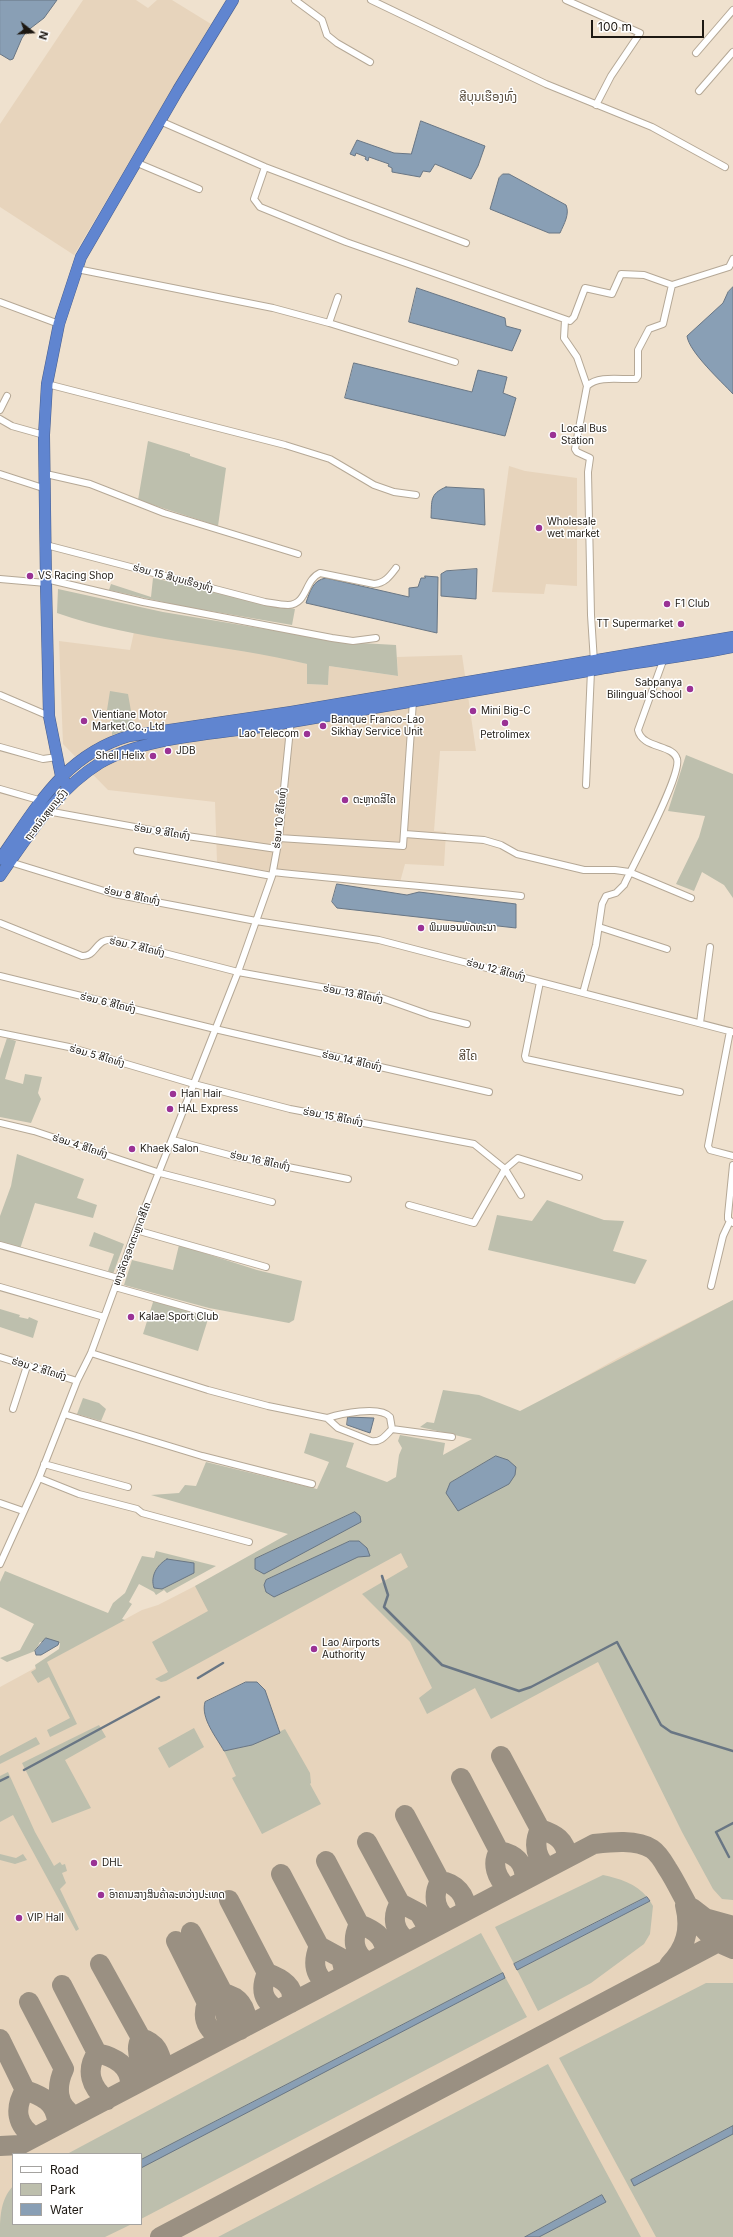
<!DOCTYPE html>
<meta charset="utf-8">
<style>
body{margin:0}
#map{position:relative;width:733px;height:2237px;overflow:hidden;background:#efe1ce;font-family:Inter,sans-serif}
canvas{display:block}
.legend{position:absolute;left:12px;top:2153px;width:130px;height:72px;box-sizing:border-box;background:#fff;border:1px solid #a5a3a0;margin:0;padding:5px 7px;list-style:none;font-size:12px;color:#1d1812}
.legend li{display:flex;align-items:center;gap:8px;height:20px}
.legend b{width:20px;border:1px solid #a5a3a0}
.north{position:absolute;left:12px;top:12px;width:40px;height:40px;-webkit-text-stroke:3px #fff;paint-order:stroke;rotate:107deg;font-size:11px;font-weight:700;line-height:16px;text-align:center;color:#1d1812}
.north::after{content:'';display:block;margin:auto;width:14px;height:18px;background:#1d1812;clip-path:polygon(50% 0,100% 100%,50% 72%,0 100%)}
.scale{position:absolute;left:591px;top:20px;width:113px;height:18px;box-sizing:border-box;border:2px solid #1d1812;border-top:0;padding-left:5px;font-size:12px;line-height:14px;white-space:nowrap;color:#1d1812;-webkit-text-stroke:3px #fff;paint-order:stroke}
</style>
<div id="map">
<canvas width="733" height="2237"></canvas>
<ul class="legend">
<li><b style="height:5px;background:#fff"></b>Road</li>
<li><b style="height:11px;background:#bdbfad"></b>Park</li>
<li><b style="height:11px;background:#899fb5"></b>Water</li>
</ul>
<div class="north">N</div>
<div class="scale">100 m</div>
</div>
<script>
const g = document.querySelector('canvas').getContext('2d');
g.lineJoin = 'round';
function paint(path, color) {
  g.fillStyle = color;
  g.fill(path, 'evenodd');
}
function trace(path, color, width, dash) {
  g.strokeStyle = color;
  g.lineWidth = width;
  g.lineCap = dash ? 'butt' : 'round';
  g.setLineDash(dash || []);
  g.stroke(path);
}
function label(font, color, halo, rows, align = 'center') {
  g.font = font + ' Inter,"Noto Sans Lao",sans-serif';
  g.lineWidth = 3;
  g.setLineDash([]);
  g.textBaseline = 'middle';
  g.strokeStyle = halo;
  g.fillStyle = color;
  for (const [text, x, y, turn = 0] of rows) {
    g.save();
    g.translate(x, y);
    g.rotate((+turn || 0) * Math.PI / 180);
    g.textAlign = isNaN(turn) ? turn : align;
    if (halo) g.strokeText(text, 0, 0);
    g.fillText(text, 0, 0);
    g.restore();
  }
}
paint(new Path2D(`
 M 83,0 L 136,0 L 148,8 L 157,0 L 172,0 L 211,24 L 74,255 L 0,207 L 0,124 Z
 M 509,466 L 525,471 L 577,478 L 577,586 L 546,584 L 544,594 L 492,592 Z
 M 134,632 L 265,653 L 307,664 L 307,684 L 328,685 L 329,666 L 398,676 L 397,657 L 462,655 L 476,751 L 440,751 L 434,831 L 446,832 L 444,866 L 405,864 L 400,882 L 273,872 L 217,862 L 215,802 L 108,790 L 63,744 L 59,641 L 130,650 Z
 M 733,1300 L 733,2237 L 0,2237 L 0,1687 L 142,1610 L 158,1605 L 195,1586 L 459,1447 L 618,1358 ZM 13,2154 L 141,2154 L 141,2224 L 13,2224 Z`), '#e7d4bc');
paint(new Path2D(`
 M 148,441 L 190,454 L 190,456 L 226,468 L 218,526 L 138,500 Z
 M 153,578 L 295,609 L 292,625 L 181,606 L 109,590 L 111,584 L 151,597 Z
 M 58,589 L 163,612 L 343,642 L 396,645 L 398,676 L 329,666 L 328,685 L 307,684 L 307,664 C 225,644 137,641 57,613 Z
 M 110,691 L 128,694 L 134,728 L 112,735 L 112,711 L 107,710 Z
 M 686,755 L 733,774 L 733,898 L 724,885 L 702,872 L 694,891 L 676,884 L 699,837 L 705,816 L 668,811 Z
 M 7,1038 L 16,1041 L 5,1079 L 23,1084 L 25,1074 L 42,1077 L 38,1093 L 41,1099 L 31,1123 L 0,1117 L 0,1059 Z
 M 17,1154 L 84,1179 L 77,1198 L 97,1205 L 93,1218 L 35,1203 L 19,1252 L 0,1247 L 0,1216 L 11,1186 Z
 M 547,1200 L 604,1220 L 624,1221 L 613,1251 L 647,1260 L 635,1284 L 488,1250 L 497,1215 L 532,1221 Z
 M 94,1232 L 124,1244 L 113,1274 L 108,1271 L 114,1254 L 89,1246 Z
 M 179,1245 L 257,1270 L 302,1281 L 294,1320 L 289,1323 L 209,1308 L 124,1285 L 132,1260 L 173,1270 Z
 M 154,1299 L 209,1316 L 198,1351 L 143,1334 Z
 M 733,1300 L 733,1900 L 722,1899 L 713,1889 L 682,1832 L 598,1662 L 491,1719 L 475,1688 L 427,1714 L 419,1698 L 432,1688 L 410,1642 L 362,1594 L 408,1567 L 401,1553 L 166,1681 L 161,1682 L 155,1679 L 168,1672 L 152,1642 L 208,1611 L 195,1586 L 288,1534 L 151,1495 L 179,1493 L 185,1485 L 196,1486 L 206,1462 L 317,1489 L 329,1462 L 304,1453 L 310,1433 L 354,1443 L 346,1467 L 387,1482 L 396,1477 L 399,1455 L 402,1448 L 398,1441 L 400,1435 L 445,1443 L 443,1455 L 472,1439 L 420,1427 L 427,1422 L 434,1423 L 443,1390 L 479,1395 L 520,1411 Z
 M 0,1309 L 20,1315 L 19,1317 L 28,1319 L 29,1317 L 38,1321 L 33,1338 L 0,1327 Z
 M 83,1398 L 99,1403 L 106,1409 L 101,1421 L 77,1414 Z
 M 156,1551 L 216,1566 L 167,1593 L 164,1590 L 156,1595 L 154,1592 L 139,1584 L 129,1602 L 132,1604 L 122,1619 L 125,1620 L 47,1662 L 77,1724 L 50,1737 L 47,1730 L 70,1718 L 49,1677 L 38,1683 L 31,1672 L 36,1669 L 35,1665 L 59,1649 L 60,1644 L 59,1642 L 40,1642 L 35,1651 L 7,1662 L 0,1658 L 20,1650 L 34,1624 L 0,1607 L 0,1582 L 5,1571 L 108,1613 L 113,1603 L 125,1593 L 142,1556 L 154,1558 Z
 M 99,1725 L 106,1737 L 65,1760 L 91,1808 L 52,1823 L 22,1763 Z
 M 194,1728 L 204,1747 L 169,1768 L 158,1748 Z
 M 285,1729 L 310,1773 L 311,1783 L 310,1784 L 321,1804 L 262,1834 L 232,1778 L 236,1776 L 224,1751 L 252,1745 Z
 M 36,1737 L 40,1744 L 0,1764 L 0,1756 Z
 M 8,1772 L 35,1832 L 54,1866 L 60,1862 L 62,1865 L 65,1864 L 67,1871 L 62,1873 L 66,1883 L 60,1889 L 79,1929 L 76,1931 L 13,1815 L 0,1822 L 0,1776 Z
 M 0,1854 L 16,1858 L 23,1854 L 27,1860 L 15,1864 L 0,1860 Z
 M 603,1875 C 618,1878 637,1884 647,1897 L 514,1964 L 495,1927 Z
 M 650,1901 L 653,1906 L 650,1934 L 644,1944 L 591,1983 L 538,2011 L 517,1970 Z
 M 481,1933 L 527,2017 L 141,2219 L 141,2154 L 67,2154 Z
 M 706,1983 L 733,1983 L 733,2237 L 656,2237 L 559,2058 Z
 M 548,2064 L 641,2237 L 218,2237 Z
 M 13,2186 L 13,2224 L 132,2224 L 105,2237 L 0,2237 C 0,2218 0,2200 13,2186 Z`), '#bdbfad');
const water = new Path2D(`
 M 0,0 L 57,0 L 44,18 L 27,31 L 22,38 L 13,59 L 10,60 L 0,54 Z
 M 421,121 L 485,146 L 478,166 L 471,179 L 435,164 L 430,172 L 423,171 L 420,177 L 392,172 L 392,168 L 388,166 L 389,164 L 369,157 L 368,161 L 365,159 L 366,157 L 356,153 L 355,156 L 350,154 L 357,140 L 394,153 L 411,154 Z
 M 503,174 L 509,174 L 566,205 C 570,214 564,224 560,233 L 549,233 L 490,209 L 499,178 Z
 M 733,287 L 733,394 C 721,381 689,352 687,336 L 723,303 L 728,292 Z
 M 417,288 L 505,318 L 506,326 L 521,330 L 512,351 L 409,322 Z
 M 354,363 L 472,392 L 478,370 L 507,377 L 503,393 L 516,398 L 505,436 L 345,398 Z
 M 446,487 L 484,489 L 485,525 L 431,518 C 432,501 429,494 446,487 Z
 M 477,569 L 476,599 L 441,596 L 441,574 L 446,571 Z
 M 425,576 L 438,577 L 437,633 L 306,603 C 310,591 313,580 326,578 L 409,597 L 409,588 L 418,587 L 421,578 L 425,578 Z
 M 337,884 L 407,895 L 419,892 L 516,904 L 516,928 L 337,908 L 332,902 Z
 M 348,1417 L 374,1418 L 370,1433 L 347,1425 Z
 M 496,1456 L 508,1460 L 516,1467 L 515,1475 L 509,1484 L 458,1511 L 446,1493 L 450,1483 Z
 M 355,1512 L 360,1516 L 361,1522 L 264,1574 L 255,1569 L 255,1559 Z
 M 350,1541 L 359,1541 L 367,1548 L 370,1556 L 358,1557 L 274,1597 L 266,1592 L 264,1585 L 266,1580 Z
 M 167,1559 L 194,1563 L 194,1573 L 162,1589 L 154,1588 C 150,1576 157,1565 167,1559 Z
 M 46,1638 L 59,1642 L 58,1645 L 41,1655 L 36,1655 L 35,1651 Z
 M 246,1682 L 257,1682 L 265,1690 L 280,1733 L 252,1745 L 224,1751 C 217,1738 200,1718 205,1702 Z
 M 647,1897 L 650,1901 L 517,1970 L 514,1964 Z
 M 503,1973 L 505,1978 L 141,2168 L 141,2160 Z
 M 733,2126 L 733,2134 L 634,2186 L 631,2180 Z
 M 602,2195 L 606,2202 L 539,2237 L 525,2237 Z`);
paint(water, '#899fb5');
trace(water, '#697684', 1);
trace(new Path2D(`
 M 382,1576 L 388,1595 L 384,1607 L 442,1665 L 519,1691 L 531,1687 L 617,1642 L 661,1725 L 671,1732 L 733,1751
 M 198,1678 L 223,1663
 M 24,1770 L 159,1697
 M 0,1781 L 8,1777
 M 729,1857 L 716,1832 L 733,1823`), '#697684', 2.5);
trace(new Path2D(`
 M 501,1756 L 540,1829 C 533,1844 536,1857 547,1868
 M 461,1778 L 499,1851 C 491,1864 497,1878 507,1888
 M 405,1815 L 440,1881 C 432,1896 435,1910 448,1920
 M 540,1829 C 555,1834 566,1840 567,1857
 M 367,1842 L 400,1903 C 391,1917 394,1932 408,1941
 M 499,1851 C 516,1854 524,1862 525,1879
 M 326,1861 L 359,1924
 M 281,1874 L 319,1946 C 313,1961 313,1974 327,1984
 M 440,1881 C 456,1883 466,1895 466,1910
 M 229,1900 L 267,1973 C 260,1989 262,2000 277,2010
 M 400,1903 L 419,1913 L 429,1930
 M 692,1908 L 705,1918 L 733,1926
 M 191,1932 L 223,1993 L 223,2007 L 227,2020 L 234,2027 L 240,2030
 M 176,1941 L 207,2003 C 201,2019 208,2030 221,2039
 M 319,1946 L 341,1958 L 345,1974
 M 367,1962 C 353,1952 352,1939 359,1924 C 374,1930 385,1936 385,1953
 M 100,1964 L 141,2038 C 133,2052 142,2066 153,2075
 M 669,1965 C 686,1948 691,1929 685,1905
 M 267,1973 C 281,1978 296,1986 291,2003
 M 62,1985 L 97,2053 C 85,2070 91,2088 107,2100
 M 223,1993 C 241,1997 247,2009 247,2026
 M 29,2002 L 64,2069 C 56,2086 56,2106 75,2116
 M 141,2038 C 158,2043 160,2054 164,2069
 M 0,2039 L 25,2090 C 14,2108 16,2126 35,2137
 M 97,2053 C 115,2057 132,2066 130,2087
 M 25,2090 C 42,2096 56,2102 57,2122
 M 0,2146 L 20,2145 L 594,1844 C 611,1842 637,1839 652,1849 C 658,1853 663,1861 667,1868 C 687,1898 695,1936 733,1949
 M 160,2237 L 728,1937`), '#9a9082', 20);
const street = new Path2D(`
 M 295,0 L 322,20 L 327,35 L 337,43 L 370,62
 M 371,0 L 546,84 L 652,127 L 725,167
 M 566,0 L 640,33 L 611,76 L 596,105
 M 696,53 L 733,10
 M 699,91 L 733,52
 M 160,121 L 265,167 L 466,243
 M 135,162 L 199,189
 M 265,167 L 254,199 L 260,207 L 346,242 L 570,321 L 574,317 L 585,288 L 612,294 L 621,274 L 644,275 L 672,285 L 729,267 L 733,259
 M 77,269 L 273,308 L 329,323 L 455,362
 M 0,302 L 59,324
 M 565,320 L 564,338 L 577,357 L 587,386
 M 329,323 L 338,297
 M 47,384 L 285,445 L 330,459 L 374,485 L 394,492 L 416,495
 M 0,410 L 7,396
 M 0,419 L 12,426 L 44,435
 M 0,474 L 46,489
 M 46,474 L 90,484 L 164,513 L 298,554
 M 46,545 L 265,602 C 272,603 280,605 288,605 C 308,604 304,580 320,573 L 374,584 C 385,583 390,576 396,568
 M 0,579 L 46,583
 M 46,579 L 143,602 L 332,638 L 353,641 L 376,638
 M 594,662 L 591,615 L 588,472 L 590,458 L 577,452 L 575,449 L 587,386 C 599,375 621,380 636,379 L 638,376 L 638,350 L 649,329 L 663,324 L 672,285
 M 0,695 L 49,716
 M 0,747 L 43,759 L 57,757
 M 586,785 L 591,671
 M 0,789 L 42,801
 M 47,811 L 173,834 L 277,849
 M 405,834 L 484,840 L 501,845 L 517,854 L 584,870 L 615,870 L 629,872 L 691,898
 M 279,838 L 403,846 L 413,701
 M 137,851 L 272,876
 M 10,862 L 114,894 L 256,921 L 379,940 L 733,1032
 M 273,872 C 356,881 438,887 521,896
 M 0,923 L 82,956 C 97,957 95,937 114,940 L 238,972 L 382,998 L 430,1015 L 467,1024
 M 599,927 L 667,949
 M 0,976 L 215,1029 L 489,1092
 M 540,982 L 525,1056 L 526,1059 L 680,1092
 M 583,993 L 596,945 L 602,904 L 606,896 L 616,893 L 624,885 C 633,865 682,775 677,759 C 673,744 642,749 638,730 L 664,658
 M 700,1023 L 710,947
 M 730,1031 L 708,1146 L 710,1150 L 733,1156
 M 0,1033 L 69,1047 L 194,1084 L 290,1109 L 474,1144 L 505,1169 L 521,1195
 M 0,1123 L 34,1131 L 160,1173 L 272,1202
 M 173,1140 L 233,1156 L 348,1179
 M 409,1205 L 474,1223 L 505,1169 L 518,1158 L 579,1177
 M 733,1223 L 728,1219 L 728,1215 L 733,1165
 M 136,1230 L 266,1267
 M 0,1245 L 118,1278
 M 711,1286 L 723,1236 L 730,1221
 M 0,1287 L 104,1317
 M 115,1287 L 211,1314
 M 91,1353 L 208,1390 L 268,1406 L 327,1418 L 338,1428 L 371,1441 C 381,1443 386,1435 392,1429 L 390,1417 C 380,1405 340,1414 327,1418
 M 0,1357 L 77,1381
 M 13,1409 L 27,1366
 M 64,1414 L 202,1456 L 312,1484
 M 392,1429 L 452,1437
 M 44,1464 L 128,1487
 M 39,1478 L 79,1494 L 137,1509 L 142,1513 L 249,1542
 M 0,1503 L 23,1511
 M 0,1564 L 39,1478 L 77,1381 L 91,1353 L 136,1230 L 238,972 L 272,876 L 279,838 L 291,719`);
const highway = new Path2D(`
 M 68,787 L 61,776 L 49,716 L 46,583 L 44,435 L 47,384 L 59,324 L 81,257 L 178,90 L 233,0
 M 0,859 C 37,807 64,755 129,736 L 291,712 L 733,637
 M 0,876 C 29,835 56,790 100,763 C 147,735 225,734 279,724 C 386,706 492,688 599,669 C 643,661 689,656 733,647`);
trace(street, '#b5a896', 8);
trace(highway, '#495f8e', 12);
trace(street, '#fff', 6);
trace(highway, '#6085d0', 11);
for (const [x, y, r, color] of [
 [553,435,4,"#9a3295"],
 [539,528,4,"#9a3295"],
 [30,576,4,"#9a3295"],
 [667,604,4,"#9a3295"],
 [681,624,4,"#9a3295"],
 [690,689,4,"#9a3295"],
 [473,711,4,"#9a3295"],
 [84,721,4,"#9a3295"],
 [505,723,4,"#9a3295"],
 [323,726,4,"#9a3295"],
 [307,734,4,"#9a3295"],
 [168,751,4,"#9a3295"],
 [153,756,4,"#9a3295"],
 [345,800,4,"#9a3295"],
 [421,928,4,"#9a3295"],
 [173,1094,4,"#9a3295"],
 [170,1109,4,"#9a3295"],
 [132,1149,4,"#9a3295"],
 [131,1317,4,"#9a3295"],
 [314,1649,4,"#9a3295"],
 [94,1863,4,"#9a3295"],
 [101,1895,4,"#9a3295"],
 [19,1918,4,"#9a3295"]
]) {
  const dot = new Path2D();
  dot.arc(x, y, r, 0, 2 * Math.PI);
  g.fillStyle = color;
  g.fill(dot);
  trace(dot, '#fff', 1.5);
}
label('10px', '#1d1812', '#fff', [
 ["Local Bus",561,429],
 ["Station",561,441],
 ["Wholesale",547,522],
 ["wet market",547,534],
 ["VS Racing Shop",38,576],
 ["F1 Club",675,604],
 ["TT Supermarket",673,624,"right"],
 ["Sabpanya",682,683,"right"],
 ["Bilingual School",682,695,"right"],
 ["Mini Big-C",481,711],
 ["Vientiane Motor",92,715],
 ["Market Co., Ltd",92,727],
 ["Banque Franco-Lao",331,720],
 ["Sikhay Service Unit",331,732],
 ["Lao Telecom",299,734,"right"],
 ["Petrolimex",505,735,"center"],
 ["JDB",176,751],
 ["Shell Helix",145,756,"right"],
 ["ຕະຫຼາດສີໄຄ",353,800],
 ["ພິມພອນພັດທະນາ",429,928],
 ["Han Hair",181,1094],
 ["HAL Express",178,1109],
 ["Khaek Salon",140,1149],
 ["Kalae Sport Club",139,1317],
 ["Lao Airports",322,1643],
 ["Authority",322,1655],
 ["DHL",102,1863],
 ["ົອາຄານສາງສິນຄ້າລະຫວ່າງປະເທດ",109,1895],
 ["VIP Hall",27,1918]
], 'left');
label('10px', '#1d1812', '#fff', [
 ["ຮ່ອມ 15 ສີບຸນເຮືອງທົ່ງ",173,578,15],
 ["ຖະຫນົນສຸພານຸວົງ",46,815,-52],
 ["ຮ່ອມ 10 ສີໄຄທົ່ງ",280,818,-84],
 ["ຮ່ອມ 9 ສີໄຄທົ່ງ",162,832,9],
 ["ຮ່ອມ 8 ສີໄຄທົ່ງ",132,896,12],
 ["ຮ່ອມ 7 ສີໄຄທົ່ງ",137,947,13],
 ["ຮ່ອມ 12 ສີໄຄທົ່ງ",496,970,15],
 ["ຮ່ອມ 13 ສີໄຄທົ່ງ",353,994,11],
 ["ຮ່ອມ 6 ສີໄຄທົ່ງ",108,1003,14],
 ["ຮ່ອມ 5 ສີໄຄທົ່ງ",97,1056,16],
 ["ຮ່ອມ 14 ສີໄຄທົ່ງ",352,1061,13],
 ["ຮ່ອມ 15 ສີໄຄທົ່ງ",333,1117,11],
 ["ຮ່ອມ 4 ສີໄຄທົ່ງ",80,1146,18],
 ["ຮ່ອມ 16 ສີໄຄທົ່ງ",260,1161,12],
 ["ທາງລັດຊອດຕະຫຼາດສີໄຄ",132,1244,-69],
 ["ຮ່ອມ 2 ສີໄຄທົ່ງ",39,1369,17]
]);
label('12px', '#584c3c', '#fff', [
 ["ສີບຸນເຮືອງທົ່ງ",488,97],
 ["ສີໄຄ",468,1056]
]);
</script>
